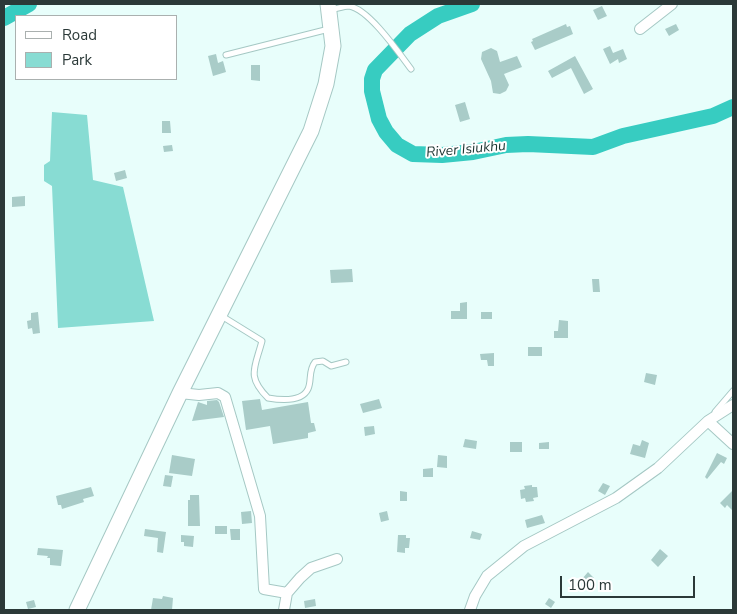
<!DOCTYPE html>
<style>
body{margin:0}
#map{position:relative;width:737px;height:614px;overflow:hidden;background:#e8fefb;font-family:"Nunito Sans",sans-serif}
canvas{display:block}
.frame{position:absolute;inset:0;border:5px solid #2b3938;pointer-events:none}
.legend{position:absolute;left:15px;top:15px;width:162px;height:65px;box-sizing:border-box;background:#fff;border:1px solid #aab0af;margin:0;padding:6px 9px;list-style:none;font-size:15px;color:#2b3938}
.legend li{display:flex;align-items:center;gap:10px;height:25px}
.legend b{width:25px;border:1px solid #aab0af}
.scale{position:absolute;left:560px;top:576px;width:135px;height:22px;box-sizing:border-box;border:2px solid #2b3938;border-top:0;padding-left:6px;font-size:15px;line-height:18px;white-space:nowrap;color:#2b3938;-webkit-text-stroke:4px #fff;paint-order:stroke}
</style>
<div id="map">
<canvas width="737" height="614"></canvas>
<div class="frame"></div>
<ul class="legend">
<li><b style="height:6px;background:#fff"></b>Road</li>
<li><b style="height:14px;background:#88dcd3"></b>Park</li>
</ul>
<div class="scale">100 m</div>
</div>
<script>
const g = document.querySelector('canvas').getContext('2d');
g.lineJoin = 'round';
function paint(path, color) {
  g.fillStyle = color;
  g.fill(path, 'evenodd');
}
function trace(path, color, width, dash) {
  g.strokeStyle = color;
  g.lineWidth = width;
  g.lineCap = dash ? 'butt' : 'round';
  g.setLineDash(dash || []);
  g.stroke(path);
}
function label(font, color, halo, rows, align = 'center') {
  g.font = font + ' "Nunito Sans",sans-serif';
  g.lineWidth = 4;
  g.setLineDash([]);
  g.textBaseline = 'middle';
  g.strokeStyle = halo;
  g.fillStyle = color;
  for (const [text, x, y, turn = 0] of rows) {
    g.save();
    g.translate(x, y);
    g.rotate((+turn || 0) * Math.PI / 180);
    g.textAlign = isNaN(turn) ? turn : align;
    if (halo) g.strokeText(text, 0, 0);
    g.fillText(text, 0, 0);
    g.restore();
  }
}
paint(new Path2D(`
 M 52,112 L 87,115 L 93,180 L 123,187 L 154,321 L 58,328 L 52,186 L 44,181 L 44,165 L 50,161 Z`), '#88dcd3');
trace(new Path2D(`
 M 472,4 L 438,16 L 410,34 L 375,70 L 372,79 L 372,91 L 379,119 L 386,132 L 397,145 L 413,154 L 442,155 L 473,152 L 506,145 L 528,144 L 593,147 L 623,136 L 713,116 L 733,107
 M 4,18 L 29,4`), '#37ccc1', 16);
paint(new Path2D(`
 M 602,6 L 607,16 L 598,20 L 593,10 Z
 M 566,24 L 567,27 L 570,26 L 573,34 L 535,50 L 531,42 L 533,41 L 532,39 Z
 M 676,24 L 679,30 L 669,36 L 665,29 Z
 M 610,46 L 613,53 L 623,49 L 627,59 L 619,63 L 618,59 L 610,64 L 603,49 Z
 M 491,48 L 497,51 L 500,62 L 517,56 L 522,67 L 504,74 L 509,85 L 506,91 L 500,94 L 493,93 L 491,81 L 481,59 L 482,52 Z
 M 216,54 L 218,63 L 223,61 L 226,72 L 213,76 L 208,56 Z
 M 575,56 L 593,89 L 584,94 L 571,68 L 552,78 L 548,71 Z
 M 251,65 L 260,65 L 260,81 L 251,80 Z
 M 465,102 L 470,119 L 460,122 L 455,105 Z
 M 162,121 L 170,121 L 171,133 L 162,133 Z
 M 172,145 L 173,151 L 164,152 L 163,146 Z
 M 125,170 L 127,178 L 116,181 L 114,173 Z
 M 25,196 L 25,206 L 12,207 L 12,197 Z
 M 352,269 L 353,282 L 331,283 L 330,270 Z
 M 592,279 L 599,279 L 600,292 L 593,292 Z
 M 467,302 L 467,319 L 451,319 L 451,311 L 460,311 L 460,303 Z
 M 38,312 L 40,333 L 33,334 L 32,328 L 28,329 L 27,321 L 31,320 L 31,313 Z
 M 481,312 L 492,312 L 492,319 L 481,319 Z
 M 559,320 L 568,321 L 568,338 L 554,338 L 554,331 L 558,331 Z
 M 528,347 L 542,347 L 542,356 L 528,356 Z
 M 494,353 L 494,366 L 488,366 L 487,360 L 481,360 L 480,354 Z
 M 646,373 L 657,375 L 655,385 L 644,382 Z
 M 260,399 L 262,410 L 308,402 L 311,423 L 314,423 L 316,431 L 308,433 L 308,438 L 273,444 L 270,426 L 246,430 L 242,401 Z
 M 379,399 L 382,408 L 363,413 L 360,404 Z
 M 217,400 L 219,402 L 224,417 L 192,421 L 198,402 L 207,405 L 207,401 Z
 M 374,426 L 375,434 L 365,436 L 364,427 Z
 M 465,439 L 477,441 L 476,449 L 463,447 Z
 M 642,440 L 649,443 L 645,458 L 630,454 L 633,444 L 640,446 Z
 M 510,442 L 522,442 L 522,452 L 510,452 Z
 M 549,442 L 549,449 L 539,449 L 539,443 Z
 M 717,453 L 727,458 L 724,464 L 721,462 L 707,479 L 705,477 Z
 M 172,455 L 195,459 L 192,476 L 169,473 Z
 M 438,455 L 447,456 L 447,468 L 437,467 Z
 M 433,468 L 433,477 L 423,477 L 423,469 Z
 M 165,475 L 173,476 L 171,487 L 163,486 Z
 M 603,483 L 610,486 L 605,495 L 598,491 Z
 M 532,485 L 532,487 L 537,487 L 538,497 L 533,498 L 534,501 L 526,502 L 525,498 L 521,499 L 520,490 L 525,489 L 524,486 Z
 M 91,487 L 94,496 L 83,499 L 84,502 L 62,509 L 61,505 L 58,505 L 56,496 Z
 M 733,490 L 733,511 L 727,505 L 725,508 L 720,503 Z
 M 400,491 L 407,492 L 407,501 L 400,501 Z
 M 190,495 L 199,495 L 200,526 L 188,526 L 188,500 L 190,500 Z
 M 251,511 L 252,523 L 242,524 L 241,512 Z
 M 387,511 L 389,520 L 381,522 L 379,513 Z
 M 542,515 L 545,523 L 527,528 L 525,520 Z
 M 215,526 L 227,526 L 227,534 L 215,534 Z
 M 145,529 L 166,532 L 163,553 L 157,552 L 158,538 L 144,536 Z
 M 230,529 L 240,529 L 240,540 L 231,540 Z
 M 472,531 L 482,534 L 480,540 L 470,538 Z
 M 181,535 L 194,536 L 193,547 L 184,546 L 184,542 L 181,542 Z
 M 398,535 L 406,535 L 406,538 L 410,538 L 409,548 L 405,548 L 405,553 L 397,552 Z
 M 38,548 L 63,550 L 61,566 L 50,565 L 50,558 L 47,558 L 48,556 L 37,555 Z
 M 660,549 L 668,556 L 658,567 L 651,560 Z
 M 588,572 L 594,578 L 588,585 L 582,579 Z
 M 163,596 L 173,598 L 172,610 L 151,610 L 153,598 L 162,599 Z
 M 549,598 L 555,602 L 551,608 L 545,604 Z
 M 315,599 L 316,606 L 305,608 L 304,601 Z
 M 34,600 L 36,607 L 28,609 L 26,602 Z`), '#a9ccc8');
const lane = new Path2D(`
 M 330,10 C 336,9 344,6 349,6 C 369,9 399,53 411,69
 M 226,55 L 329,29
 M 220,315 L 262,341 C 255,368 246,376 268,398 C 280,400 302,402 308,389 C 312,380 308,371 315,362 L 323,361 L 331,366 L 346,362
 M 715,412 L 733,391`);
const street = new Path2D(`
 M 640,29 L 672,4
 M 180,393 L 199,395 L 218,393 L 225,397 L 260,516 L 264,589 L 287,593
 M 708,421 L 733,444
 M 284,610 L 287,593 L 300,578 L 311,568 L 337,559
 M 470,610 L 475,596 L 487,576 L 524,546 L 616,498 L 658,468 L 708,421 L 733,405`);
const secondary = new Path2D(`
 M 77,610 L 180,393 L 311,131 L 326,84 L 333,46 L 328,4`);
trace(lane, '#a5c8c4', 7);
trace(street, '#a5c8c4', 12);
trace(secondary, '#a5c8c4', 17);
trace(lane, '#fff', 5);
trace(street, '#fff', 10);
trace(secondary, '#fff', 15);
label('italic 14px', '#1b3330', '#fff', [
 ["River Isiukhu",466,150,-5]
]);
</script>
